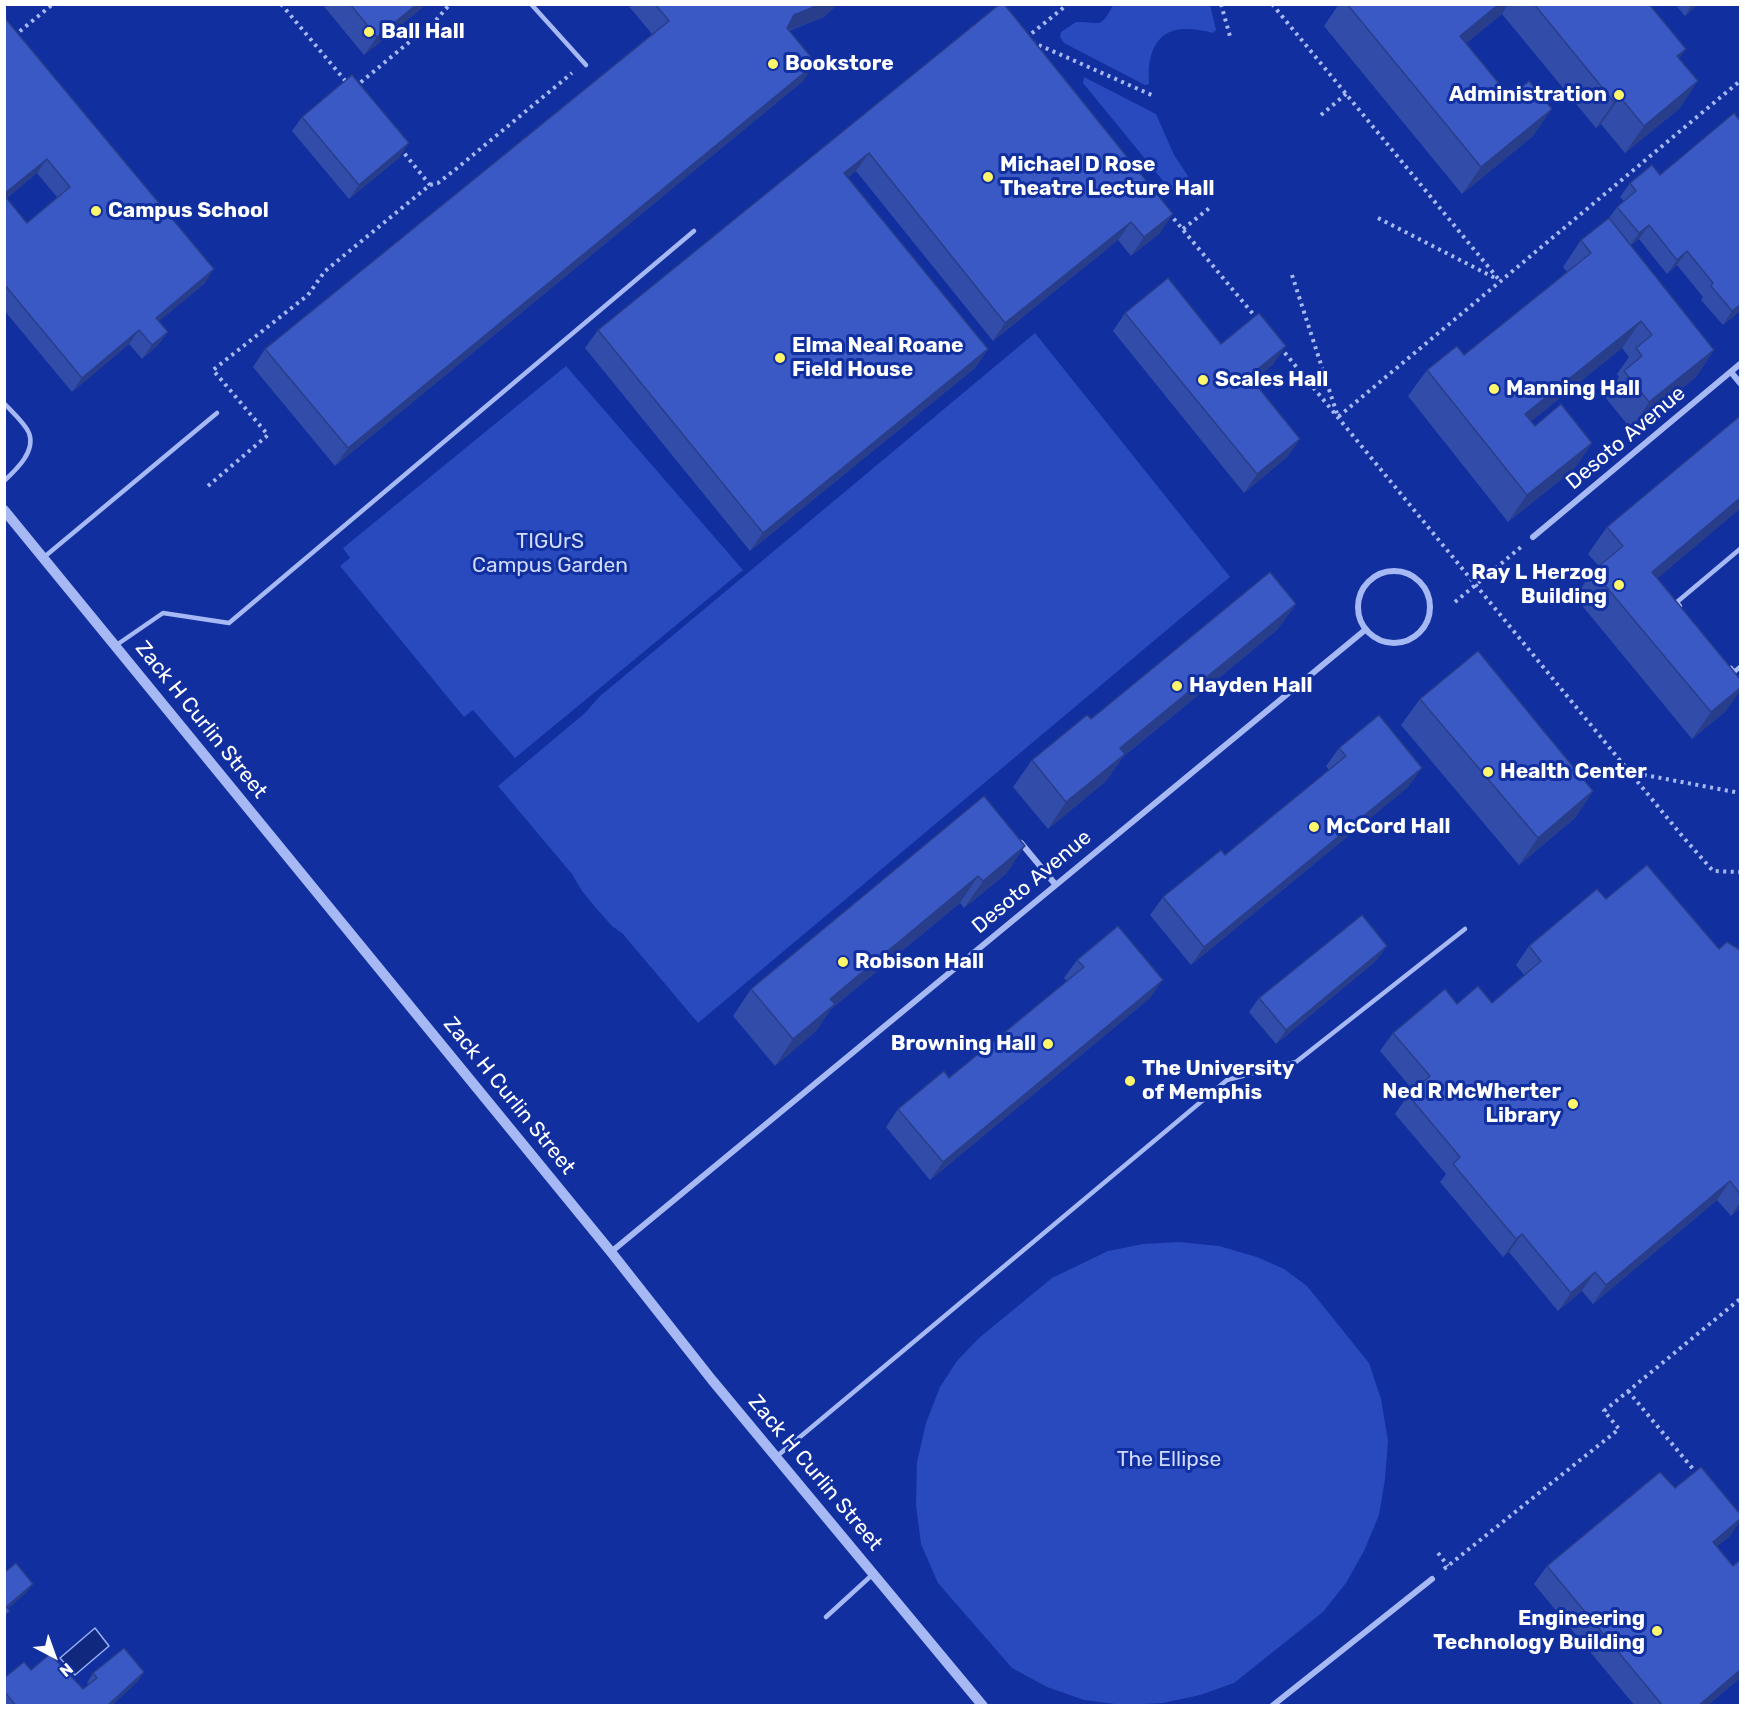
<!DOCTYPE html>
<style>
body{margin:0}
#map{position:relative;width:1745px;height:1710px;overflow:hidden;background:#112f9e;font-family:Rubik,sans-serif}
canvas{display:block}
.frame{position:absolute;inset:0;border:6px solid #fff;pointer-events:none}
.north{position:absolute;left:24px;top:1626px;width:60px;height:60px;-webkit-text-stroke:4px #112f9e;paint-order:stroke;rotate:139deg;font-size:16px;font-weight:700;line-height:24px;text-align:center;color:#fff}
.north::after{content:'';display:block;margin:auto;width:21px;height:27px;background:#fff;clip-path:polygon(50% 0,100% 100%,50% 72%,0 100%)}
</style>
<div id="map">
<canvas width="1745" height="1710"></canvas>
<div class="frame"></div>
<div class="north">N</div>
</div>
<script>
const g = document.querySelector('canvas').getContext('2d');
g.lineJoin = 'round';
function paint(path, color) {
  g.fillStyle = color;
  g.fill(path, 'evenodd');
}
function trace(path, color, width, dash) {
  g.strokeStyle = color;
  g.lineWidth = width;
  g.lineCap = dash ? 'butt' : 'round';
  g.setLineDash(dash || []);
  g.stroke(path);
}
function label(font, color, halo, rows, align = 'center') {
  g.font = font + ' Rubik,sans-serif';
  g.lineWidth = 6;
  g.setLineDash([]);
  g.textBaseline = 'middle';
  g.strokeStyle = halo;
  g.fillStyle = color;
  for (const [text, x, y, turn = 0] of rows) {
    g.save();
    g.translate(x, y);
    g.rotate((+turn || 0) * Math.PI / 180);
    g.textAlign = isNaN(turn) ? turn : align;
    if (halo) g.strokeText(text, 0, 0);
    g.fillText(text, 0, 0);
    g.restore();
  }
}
paint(new Path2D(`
 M 1113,5 L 1210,5 L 1216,30 L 1213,33 C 1184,26 1158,25 1150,60 C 1148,68 1149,76 1149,84 L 1145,85 L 1064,43 L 1060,37 L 1061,32 L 1076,22 C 1099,21 1100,31 1113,5 Z
 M 1084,77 L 1156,114 L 1174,155 L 1190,179 L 1189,183 L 1174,190 L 1169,188 L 1083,83 Z
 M 1035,333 L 1230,577 L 698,1023 L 623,934 L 612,926 L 596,908 L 582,891 L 572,874 L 498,786 L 585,713 L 599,697 Z
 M 566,366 L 743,570 L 515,758 L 473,710 L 464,717 L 340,566 L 350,558 L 343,548 Z
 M 1179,1242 L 1219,1246 L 1257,1257 L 1284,1269 L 1307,1286 L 1369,1363 L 1381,1399 L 1388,1441 L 1385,1479 L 1379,1515 L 1364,1551 L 1346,1583 L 1323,1612 L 1234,1683 L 1200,1695 L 1163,1703 L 1123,1705 L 1084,1700 L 1047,1687 L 1012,1668 L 938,1583 L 921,1544 L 916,1505 L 917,1462 L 926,1423 L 940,1387 L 957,1361 L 979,1338 L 1052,1278 L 1108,1251 L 1143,1244 Z`), '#284abe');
const water = new Path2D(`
 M 95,1628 L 109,1646 L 75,1675 L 60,1658 Z`);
paint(water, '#11287f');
trace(water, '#99b0f8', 1.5);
trace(new Path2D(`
 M 281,4 L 348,84
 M 1221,4 L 1231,40
 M 1272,4 L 1500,281
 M 14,36 L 53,4
 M 1026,38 L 1068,4
 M 1032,42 L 1154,96
 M 355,87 L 437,19 L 450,4
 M 1321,115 L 1346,94
 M 400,148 L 430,185
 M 1169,213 L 1258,320
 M 1378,218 L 1497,279
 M 1183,229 L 1212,206
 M 1292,275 L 1338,417 L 1740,81
 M 1280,347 L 1683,837 L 1713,871 L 1740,872
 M 208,486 L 268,435 L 213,370 L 308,295 L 325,271 L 430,185 L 438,183 L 456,169 L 572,73
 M 1455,602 L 1521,547
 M 1629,772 L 1740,793
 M 1628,1391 L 1698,1475
 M 1438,1553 L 1448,1566
 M 1444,1569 L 1619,1429 L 1604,1411 L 1740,1299`), '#a7b9f5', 4, [3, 4.5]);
trace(new Path2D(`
 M 531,4 L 586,65
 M 4,403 C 12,412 25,423 29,433 C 36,451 17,469 4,481
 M 43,558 L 217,413
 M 1680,606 L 1677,602 L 1740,549
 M 115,646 L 163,613 L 229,623 L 694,231
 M 1731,668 L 1734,672 L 1740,667
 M 776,1457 L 1227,1080 L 1296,1062 L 1465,929
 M 826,1617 L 872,1575`), '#a7b9f5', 4.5);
trace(new Path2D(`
 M 1731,372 L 1740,383
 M 1533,537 L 1740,364
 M1358 607a36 36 0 1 1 72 0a36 36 0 1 1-72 0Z
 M 1021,843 L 1055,884
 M 611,1252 L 1365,630
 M 1272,1706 L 1432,1579`), '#a7b9f5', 6);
trace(new Path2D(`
 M 4,510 L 611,1252 L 712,1380 L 983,1706`), '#a7b9f5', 10);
paint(new Path2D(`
 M 322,4 L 424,4 L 422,8 L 364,55 Z
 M 627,4 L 838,4 L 824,17 L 789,31 L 803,81 L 335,466 L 253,367 L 265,349 L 652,34 Z
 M 1000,4 L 1160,233 L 1131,256 L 1118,240 L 993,341 L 856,171 L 848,177 L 988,349 L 975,368 L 750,551 L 585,348 L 598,330 Z
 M 1339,4 L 1649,4 L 1679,58 L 1680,108 L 1625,153 L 1601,124 L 1596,128 L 1502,14 L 1466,43 L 1533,136 L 1462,194 L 1324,26 Z
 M 1675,4 L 1698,4 L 1685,16 Z
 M 4,17 L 205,283 L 159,321 L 168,332 L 158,345 L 142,359 L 129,344 L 72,392 L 4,310 ZM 37,173 L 57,197 L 27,223 L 7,198 Z
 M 302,117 L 400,157 L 349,199 L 292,131 Z
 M 1630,183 L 1740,311 L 1723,325 L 1701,300 L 1703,297 L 1677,265 L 1667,274 L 1639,239 L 1630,246 L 1714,350 L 1696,377 L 1631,429 L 1605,397 L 1619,377 L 1617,374 L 1629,357 L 1622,348 L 1531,421 L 1535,426 L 1592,443 L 1574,469 L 1508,522 L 1408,396 L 1427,370 L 1464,355 L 1567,272 L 1563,267 L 1581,240 L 1609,218 L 1617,207 L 1624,201 L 1620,197 Z
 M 1125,313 L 1221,344 L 1286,346 L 1273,364 L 1253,381 L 1300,439 L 1287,457 L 1244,493 L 1113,331 Z
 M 1607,527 L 1657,579 L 1726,711 L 1692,739 L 1575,597 L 1593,571 L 1599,566 L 1588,554 Z
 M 1296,604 L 1277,630 L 1123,757 L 1106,781 L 1048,829 L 1013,787 L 1032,760 L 1091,719 Z
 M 1420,699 L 1593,791 L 1575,818 L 1519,865 L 1401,725 Z
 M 1339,748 L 1409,786 L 1191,965 L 1150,915 L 1163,897 L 1225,855 L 1329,770 L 1326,766 Z
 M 984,796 L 1007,873 L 964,908 L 960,903 L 831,1009 L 816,1031 L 775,1066 L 733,1016 L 751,989 Z
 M 1606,899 L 1719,949 L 1740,950 L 1740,1208 L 1731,1216 L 1717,1200 L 1593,1304 L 1582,1291 L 1558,1311 L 1509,1252 L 1503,1257 L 1440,1182 L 1446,1174 L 1395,1114 L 1408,1095 L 1413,1090 L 1380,1051 L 1393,1033 L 1457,1004 L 1492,1003 L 1524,975 L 1516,965 L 1529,946 Z
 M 1077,960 L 1150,998 L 930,1180 L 886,1127 L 898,1109 L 949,1078 L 1067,981 L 1064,978 Z
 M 1377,960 L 1276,1044 L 1249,1012 L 1259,998 Z
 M 1675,1488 L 1730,1536 L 1717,1546 L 1733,1566 L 1740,1560 L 1740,1679 L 1740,1678 L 1707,1706 L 1635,1706 L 1534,1584 L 1547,1566 Z
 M 31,1670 L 83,1689 L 89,1685 L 87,1683 L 93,1673 L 144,1672 L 137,1682 L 111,1706 L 4,1706 L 4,1678 Z`), '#324da9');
paint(new Path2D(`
 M 417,4 L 424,4 L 422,8 L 364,55 L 377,37 Z
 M 821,4 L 838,4 L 824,17 L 781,33 L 794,15 Z
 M 1499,4 L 1508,4 L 1502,14 L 1442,63 L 1460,36 Z
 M 1692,4 L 1698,4 L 1685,16 Z
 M 1686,49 L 1667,76 L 1677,56 Z
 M 816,63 L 803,81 L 335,466 L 348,448 Z
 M 1698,81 L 1680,108 L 1625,153 L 1644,126 Z
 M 1620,97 L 1601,124 L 1596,128 L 1614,102 Z
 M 1552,109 L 1533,136 L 1462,194 L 1481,167 Z
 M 409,143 L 400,157 L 349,199 L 359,185 Z
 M 869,153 L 856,171 L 831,191 L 844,173 Z
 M 47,159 L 37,173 L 4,200 L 4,194 Z
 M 1173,214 L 1160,233 L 1131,256 L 1144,237 Z
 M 1131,222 L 1118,240 L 993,341 L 1005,323 Z
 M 1649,225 L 1639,239 L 1629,247 L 1639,233 Z
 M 1687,251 L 1677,265 L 1667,274 L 1677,260 Z
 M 214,269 L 205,283 L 146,332 L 156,318 Z
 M 1740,305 L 1740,311 L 1723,325 L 1732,311 Z
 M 1641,321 L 1622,348 L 1507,441 L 1525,414 Z
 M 139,330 L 129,344 L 72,392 L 82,378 Z
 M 168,332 L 158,345 L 142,359 L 152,345 Z
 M 1286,346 L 1273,364 L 1236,395 L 1249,376 Z
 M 988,349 L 975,368 L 750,551 L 763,533 Z
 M 1714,350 L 1696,377 L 1631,429 L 1649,402 Z
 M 1300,439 L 1287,457 L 1244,493 L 1257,474 Z
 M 1592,443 L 1574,469 L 1508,522 L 1527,495 Z
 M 1740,498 L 1740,509 L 1633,599 L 1652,572 Z
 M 1296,604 L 1277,630 L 1123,757 L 1106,781 L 1048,829 L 1066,802 L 1120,748 Z
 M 1740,688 L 1740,691 L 1726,711 L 1692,739 L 1711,712 Z
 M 1422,768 L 1409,786 L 1191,965 L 1204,947 Z
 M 1593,791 L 1575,818 L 1519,865 L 1538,838 Z
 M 1025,846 L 1007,873 L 964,908 L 983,881 Z
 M 978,876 L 960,903 L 831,1009 L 816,1031 L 775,1066 L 793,1039 L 830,999 Z
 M 1387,946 L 1377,960 L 1276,1044 L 1286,1030 Z
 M 1163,980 L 1150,998 L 930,1180 L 943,1162 Z
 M 1730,1181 L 1717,1200 L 1593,1304 L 1606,1285 Z
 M 1740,1202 L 1740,1208 L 1731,1216 Z
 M 1522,1234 L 1509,1252 L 1503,1257 L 1516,1239 Z
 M 1595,1272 L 1582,1291 L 1558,1311 L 1571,1293 Z
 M 1740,1519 L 1740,1521 L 1730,1536 L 1700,1560 L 1713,1542 Z
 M 33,1584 L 26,1593 L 4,1612 L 6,1607 Z
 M 1740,1670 L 1740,1678 L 1707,1706 L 1698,1706 Z
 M 144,1672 L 137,1682 L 111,1706 L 107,1706 Z`), '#293e8a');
const building = new Path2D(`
 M 350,4 L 417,4 L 377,37 Z
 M 655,4 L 821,4 L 794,15 L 787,28 L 816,63 L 348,448 L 265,349 L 669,21 Z
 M 1000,4 L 1004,4 L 1173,214 L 1144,237 L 1131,222 L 1005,323 L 869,153 L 844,173 L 988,349 L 763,533 L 598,330 Z
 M 1347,4 L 1499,4 L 1460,36 L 1510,97 L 1529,81 L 1552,109 L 1481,167 Z
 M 1534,4 L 1649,4 L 1686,49 L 1677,56 L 1698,81 L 1644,126 L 1620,97 L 1614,102 Z
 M 4,17 L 214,269 L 156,318 L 168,332 L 152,345 L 139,330 L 82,378 L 4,284 L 4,195 L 27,223 L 70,187 L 47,159 L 4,194 Z
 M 352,75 L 409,143 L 359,185 L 302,117 Z
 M 1734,113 L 1740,121 L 1740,305 L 1732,311 L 1711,286 L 1713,283 L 1687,251 L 1677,260 L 1649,225 L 1639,233 L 1617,207 L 1636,191 L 1630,183 L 1652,165 L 1660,175 Z
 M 1609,218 L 1714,350 L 1649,402 L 1624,371 L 1642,356 L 1636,348 L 1652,335 L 1641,321 L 1525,414 L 1535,426 L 1561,404 L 1592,443 L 1527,495 L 1427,370 L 1457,346 L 1464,355 L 1591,253 L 1581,240 Z
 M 1168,278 L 1221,344 L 1259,313 L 1286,346 L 1249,376 L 1300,439 L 1257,474 L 1125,313 Z
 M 1740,416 L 1740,498 L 1652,572 L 1740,679 L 1740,688 L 1711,712 L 1593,571 L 1623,546 L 1607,527 Z
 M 1270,572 L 1296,604 L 1120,748 L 1125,754 L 1066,802 L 1032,760 L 1087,715 L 1091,719 Z
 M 1478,651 L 1593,791 L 1538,838 L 1420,699 Z
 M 1379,715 L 1422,768 L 1204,947 L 1163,897 L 1221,850 L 1225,855 L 1346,756 L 1339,748 Z
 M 984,796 L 1025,846 L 983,881 L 978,876 L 830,999 L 835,1004 L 793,1039 L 751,989 Z
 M 1647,865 L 1719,949 L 1727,942 L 1740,950 L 1740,1194 L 1730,1181 L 1606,1285 L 1595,1272 L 1571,1293 L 1522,1234 L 1516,1239 L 1453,1164 L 1460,1157 L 1408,1095 L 1430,1076 L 1393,1033 L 1445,989 L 1457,1004 L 1478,986 L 1492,1003 L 1541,961 L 1529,946 L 1597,889 L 1606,899 Z
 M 1362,915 L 1387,946 L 1286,1030 L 1259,998 Z
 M 1118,926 L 1163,980 L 943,1162 L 898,1109 L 944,1071 L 949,1078 L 1084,967 L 1077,960 Z
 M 1701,1467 L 1740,1514 L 1740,1519 L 1713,1542 L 1733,1566 L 1740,1560 L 1740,1670 L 1698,1706 L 1663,1706 L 1547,1566 L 1660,1472 L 1675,1488 Z
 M 16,1563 L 33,1584 L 6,1607 L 10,1611 L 4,1616 L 4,1573 Z
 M 124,1648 L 144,1672 L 107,1706 L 16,1706 L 4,1691 L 4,1678 L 24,1662 L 31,1670 L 50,1654 L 83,1689 L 97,1678 L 93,1673 Z`);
paint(building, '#3a59c5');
trace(building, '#293e8a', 1.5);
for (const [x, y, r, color] of [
 [369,32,6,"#fff66b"],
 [773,64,6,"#fff66b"],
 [1619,95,6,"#fff66b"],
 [988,177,6,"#fff66b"],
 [96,211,6,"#fff66b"],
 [780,358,6,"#fff66b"],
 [1203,380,6,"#fff66b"],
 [1494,389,6,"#fff66b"],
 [1619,585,6,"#fff66b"],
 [1177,686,6,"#fff66b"],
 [1488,772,6,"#fff66b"],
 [1314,827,6,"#fff66b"],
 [843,962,6,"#fff66b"],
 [1048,1044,6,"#fff66b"],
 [1130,1081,6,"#fff66b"],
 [1573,1104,6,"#fff66b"],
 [1657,1631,6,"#fff66b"]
]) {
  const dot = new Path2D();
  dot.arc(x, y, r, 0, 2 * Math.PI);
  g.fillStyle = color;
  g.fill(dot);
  trace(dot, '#112f9e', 2);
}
label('bold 21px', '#fff', '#112f9e', [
 ["Ball Hall",381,32],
 ["Bookstore",785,64],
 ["Administration",1607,95,"right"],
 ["Michael D Rose",1000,165],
 ["Theatre Lecture Hall",1000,189],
 ["Campus School",108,211],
 ["Elma Neal Roane",792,346],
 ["Field House",792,370],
 ["Scales Hall",1215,380],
 ["Manning Hall",1506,389],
 ["Ray L Herzog",1607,573,"right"],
 ["Building",1607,597,"right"],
 ["Hayden Hall",1189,686],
 ["Health Center",1500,772],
 ["McCord Hall",1326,827],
 ["Robison Hall",855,962],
 ["Browning Hall",1036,1044,"right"],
 ["The University",1142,1069],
 ["of Memphis",1142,1093],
 ["Ned R McWherter",1561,1092,"right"],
 ["Library",1561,1116,"right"],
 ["Engineering",1645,1619,"right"],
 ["Technology Building",1645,1643,"right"]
], 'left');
label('21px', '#fff', '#112f9e', [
 ["Desoto Avenue",1626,438,-40],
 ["Zack H Curlin Street",201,720,51],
 ["Desoto Avenue",1032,882,-40],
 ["Zack H Curlin Street",509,1096,51],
 ["Zack H Curlin Street",815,1473,50]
]);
label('21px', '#d0dbfe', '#112f9e', [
 ["TIGUrS",550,542],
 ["Campus Garden",550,566],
 ["The Ellipse",1169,1460]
]);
</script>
